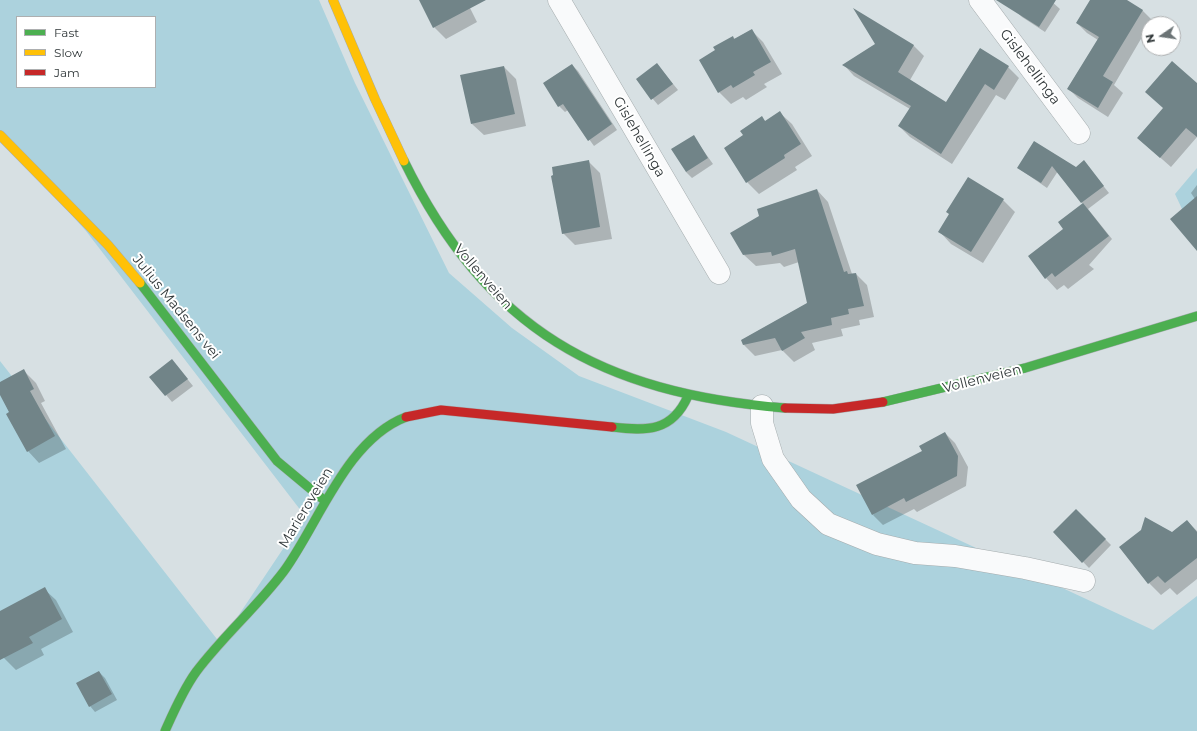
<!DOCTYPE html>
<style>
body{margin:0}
#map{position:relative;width:1197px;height:731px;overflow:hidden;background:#d7e0e3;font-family:Montserrat,sans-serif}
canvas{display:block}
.legend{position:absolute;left:16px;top:16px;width:140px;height:72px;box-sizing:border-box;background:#fff;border:1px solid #adafb0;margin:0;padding:5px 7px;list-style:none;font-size:12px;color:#31383a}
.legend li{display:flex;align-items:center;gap:8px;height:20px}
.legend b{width:20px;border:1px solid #adafb0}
.north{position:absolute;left:1141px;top:16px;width:40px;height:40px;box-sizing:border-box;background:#fff;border:1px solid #adafb0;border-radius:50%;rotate:257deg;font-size:11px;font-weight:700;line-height:16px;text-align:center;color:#31383a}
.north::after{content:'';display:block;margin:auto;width:14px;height:18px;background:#6b7375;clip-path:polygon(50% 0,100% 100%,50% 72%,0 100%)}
</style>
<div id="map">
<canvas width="1197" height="731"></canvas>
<ul class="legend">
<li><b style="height:5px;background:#4caf50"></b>Fast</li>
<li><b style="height:5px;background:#ffc107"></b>Slow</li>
<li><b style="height:5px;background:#c62828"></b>Jam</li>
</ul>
<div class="north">N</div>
</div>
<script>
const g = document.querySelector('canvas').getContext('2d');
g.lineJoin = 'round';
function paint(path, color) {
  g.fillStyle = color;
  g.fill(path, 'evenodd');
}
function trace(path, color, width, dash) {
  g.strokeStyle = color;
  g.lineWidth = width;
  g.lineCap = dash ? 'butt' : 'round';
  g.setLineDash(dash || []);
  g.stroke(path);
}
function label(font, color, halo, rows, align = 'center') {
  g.font = font + ' Montserrat,sans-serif';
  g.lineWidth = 4;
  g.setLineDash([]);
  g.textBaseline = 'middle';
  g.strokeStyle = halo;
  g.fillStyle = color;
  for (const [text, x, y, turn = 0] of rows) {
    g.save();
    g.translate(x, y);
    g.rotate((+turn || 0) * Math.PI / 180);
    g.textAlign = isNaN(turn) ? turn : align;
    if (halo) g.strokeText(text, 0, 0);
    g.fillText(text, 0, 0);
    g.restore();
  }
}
paint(new Path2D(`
 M 0,0 L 319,0 L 355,83 L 449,273 L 512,328 L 579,376 L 726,432 L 1153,630 L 1197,596 L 1197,731 L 0,731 L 0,361 L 220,643 L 305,516 L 86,231 L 0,135 ZM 17,17 L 155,17 L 155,87 L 17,87 Z
 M 1197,168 L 1197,241 L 1175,194 Z`), '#acd2dd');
paint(new Path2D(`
 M 420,0 L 466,0 L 477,22 L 446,39 L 434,27 Z
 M 1023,0 L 1050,0 L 1060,9 L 1045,32 L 1022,17 L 1016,11 Z
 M 1091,0 L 1125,0 L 1142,10 L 1152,20 L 1114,85 L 1123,93 L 1108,117 L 1078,98 L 1068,88 L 1098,40 L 1087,33 L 1077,23 Z
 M 751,30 L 763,42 L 782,74 L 764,84 L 767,87 L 746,100 L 743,97 L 731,104 L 719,92 L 716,51 L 733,37 L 735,39 Z
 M 913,45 L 924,56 L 910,80 L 946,103 L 980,49 L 1008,67 L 1019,78 L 1005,100 L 996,95 L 952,164 L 910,137 L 899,126 L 910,109 L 854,76 L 844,65 Z
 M 657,64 L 678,90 L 658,105 L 637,80 Z
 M 572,65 L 578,71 L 617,130 L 594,146 L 568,110 L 565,112 L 559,106 Z
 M 504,67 L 516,79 L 526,126 L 484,135 L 472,124 Z
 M 1197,84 L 1197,137 L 1171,167 L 1138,138 L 1164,108 L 1146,92 Z
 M 780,113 L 792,124 L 812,156 L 795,167 L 797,170 L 759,194 L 747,182 L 745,135 L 762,118 L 766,122 Z
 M 693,136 L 713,164 L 692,178 L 686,172 Z
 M 1034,142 L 1076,168 L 1089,168 L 1109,193 L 1088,209 L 1112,239 L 1089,265 L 1094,269 L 1068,289 L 1064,285 L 1057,290 L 1046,278 L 1065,229 L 1083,204 L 1058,171 L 1047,188 L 1018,168 Z
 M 588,161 L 600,173 L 612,239 L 575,245 L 563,233 Z
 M 1197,185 L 1197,248 L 1195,199 L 1191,193 Z
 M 817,190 L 828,202 L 852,274 L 856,274 L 867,285 L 874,317 L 859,320 L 860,325 L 841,329 L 843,336 L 812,343 L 815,350 L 794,362 L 782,350 L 755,356 L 744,345 L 742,340 L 808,303 L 799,262 L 784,267 L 780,263 L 756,266 L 744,255 Z
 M 1003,200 L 1015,212 L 983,263 L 951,244 L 940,232 Z
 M 172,360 L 193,386 L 172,402 L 151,377 Z
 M 24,371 L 36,383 L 45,401 L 41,403 L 66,449 L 39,463 L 28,451 L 0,393 L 0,384 Z
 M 945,433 L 955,443 L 968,467 L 966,486 L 917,512 L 914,509 L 883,525 L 873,515 L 923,451 Z
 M 1076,510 L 1111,545 L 1089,568 L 1054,532 Z
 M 1187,521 L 1197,531 L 1197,579 L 1177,595 L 1170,588 L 1161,595 L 1149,583 L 1172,533 Z
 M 44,589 L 56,600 L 73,632 L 41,649 L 44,655 L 16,670 L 4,658 L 0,650 L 0,613 Z
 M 99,672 L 105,678 L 117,700 L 95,712 L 90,706 Z`), '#0003');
paint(new Path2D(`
 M 419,0 L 486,0 L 433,28 Z
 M 996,0 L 1056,0 L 1039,27 Z
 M 1090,0 L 1127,0 L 1143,10 L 1103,76 L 1113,82 L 1098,108 L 1067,89 L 1099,37 L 1076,23 Z
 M 853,8 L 914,45 L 898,72 L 946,102 L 980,48 L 1009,66 L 994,90 L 985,84 L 941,154 L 898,126 L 911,106 L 842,65 L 875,44 Z
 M 752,29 L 771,62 L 753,72 L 755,75 L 733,88 L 731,85 L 718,93 L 699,60 L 715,50 L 713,47 L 733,36 L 734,39 Z
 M 1172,61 L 1197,83 L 1197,137 L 1186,128 L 1160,158 L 1137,138 L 1163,108 L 1145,92 Z
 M 657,63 L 673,84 L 651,100 L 636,79 Z
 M 572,64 L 612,124 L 588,141 L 563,104 L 558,107 L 543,83 Z
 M 504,66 L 515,114 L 471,124 L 460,75 Z
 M 780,111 L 801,144 L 784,155 L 785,158 L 746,183 L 724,148 L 743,135 L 740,131 L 762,116 L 765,121 Z
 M 694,135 L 708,158 L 686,172 L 671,149 Z
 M 1034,141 L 1076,167 L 1084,160 L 1104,186 L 1081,203 L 1052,166 L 1041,183 L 1017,168 Z
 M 589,160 L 600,227 L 562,234 L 551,176 L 553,175 L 552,167 Z
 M 968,177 L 1004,199 L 971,252 L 938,232 L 949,214 L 946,212 Z
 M 817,189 L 844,272 L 847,271 L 848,274 L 856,273 L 864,306 L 848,309 L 849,314 L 831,318 L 832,325 L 801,332 L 805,338 L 782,351 L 775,338 L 743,345 L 741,340 L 807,303 L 795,249 L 772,256 L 771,252 L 743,255 L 730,233 L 759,216 L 757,209 Z
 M 1197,196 L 1197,251 L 1170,219 Z
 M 1083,203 L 1109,236 L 1055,277 L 1052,273 L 1045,279 L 1028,256 L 1063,229 L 1058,222 Z
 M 172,359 L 188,379 L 165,396 L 149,377 Z
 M 24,369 L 34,389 L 30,391 L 55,436 L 27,452 L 6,414 L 9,412 L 0,395 L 0,382 Z
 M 945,432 L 958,456 L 957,476 L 906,502 L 904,498 L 872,515 L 856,485 L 922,451 L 919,446 Z
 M 1076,509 L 1106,539 L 1082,563 L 1053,532 Z
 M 1145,517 L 1172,532 L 1187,520 L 1197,532 L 1197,558 L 1165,583 L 1158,576 L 1148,584 L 1119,547 L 1141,530 Z
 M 45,587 L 62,619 L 29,637 L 33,643 L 0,660 L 0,611 Z
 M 99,671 L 112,694 L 89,707 L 76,683 Z`), '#718488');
const street = new Path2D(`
 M 559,0 L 719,273
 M 980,0 L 1079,133
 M 762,406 L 762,423 L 773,459 L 801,499 L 828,524 L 877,544 L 915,553 L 955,556 L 1025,568 L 1084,581`);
const fast = new Path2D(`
 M 404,161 C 487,330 601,393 785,408
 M 140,283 L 277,461 L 325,501
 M 883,402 L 1025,368 L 1197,316
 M 612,427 C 647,431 672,432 688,396
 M 165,731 C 174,711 183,690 196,672 C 223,636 257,607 284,571 C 319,523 346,440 406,417`);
const slow = new Path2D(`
 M 333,0 L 375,99 L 404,161
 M 0,135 L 108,245 L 140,283`);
const jam = new Path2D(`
 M 785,408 L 833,409 L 883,402
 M 406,417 L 441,410 L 612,427`);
trace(street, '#a5acae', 23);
trace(fast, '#a5acae', 10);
trace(slow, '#a5acae', 10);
trace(jam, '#a5acae', 10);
trace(street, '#f9fafb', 22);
trace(fast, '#4caf50', 9);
trace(slow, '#ffc107', 9);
trace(jam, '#c62828', 9);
label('14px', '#31383a', '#fff', [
 ["Gislehellinga",1030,67,53],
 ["Gislehellinga",639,137,60],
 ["Vollenveien",483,277,49],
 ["Julius Madsens vei",176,307,51],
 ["Vollenveien",982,379,-14],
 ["Marieroveien",306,508,-59]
]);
</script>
